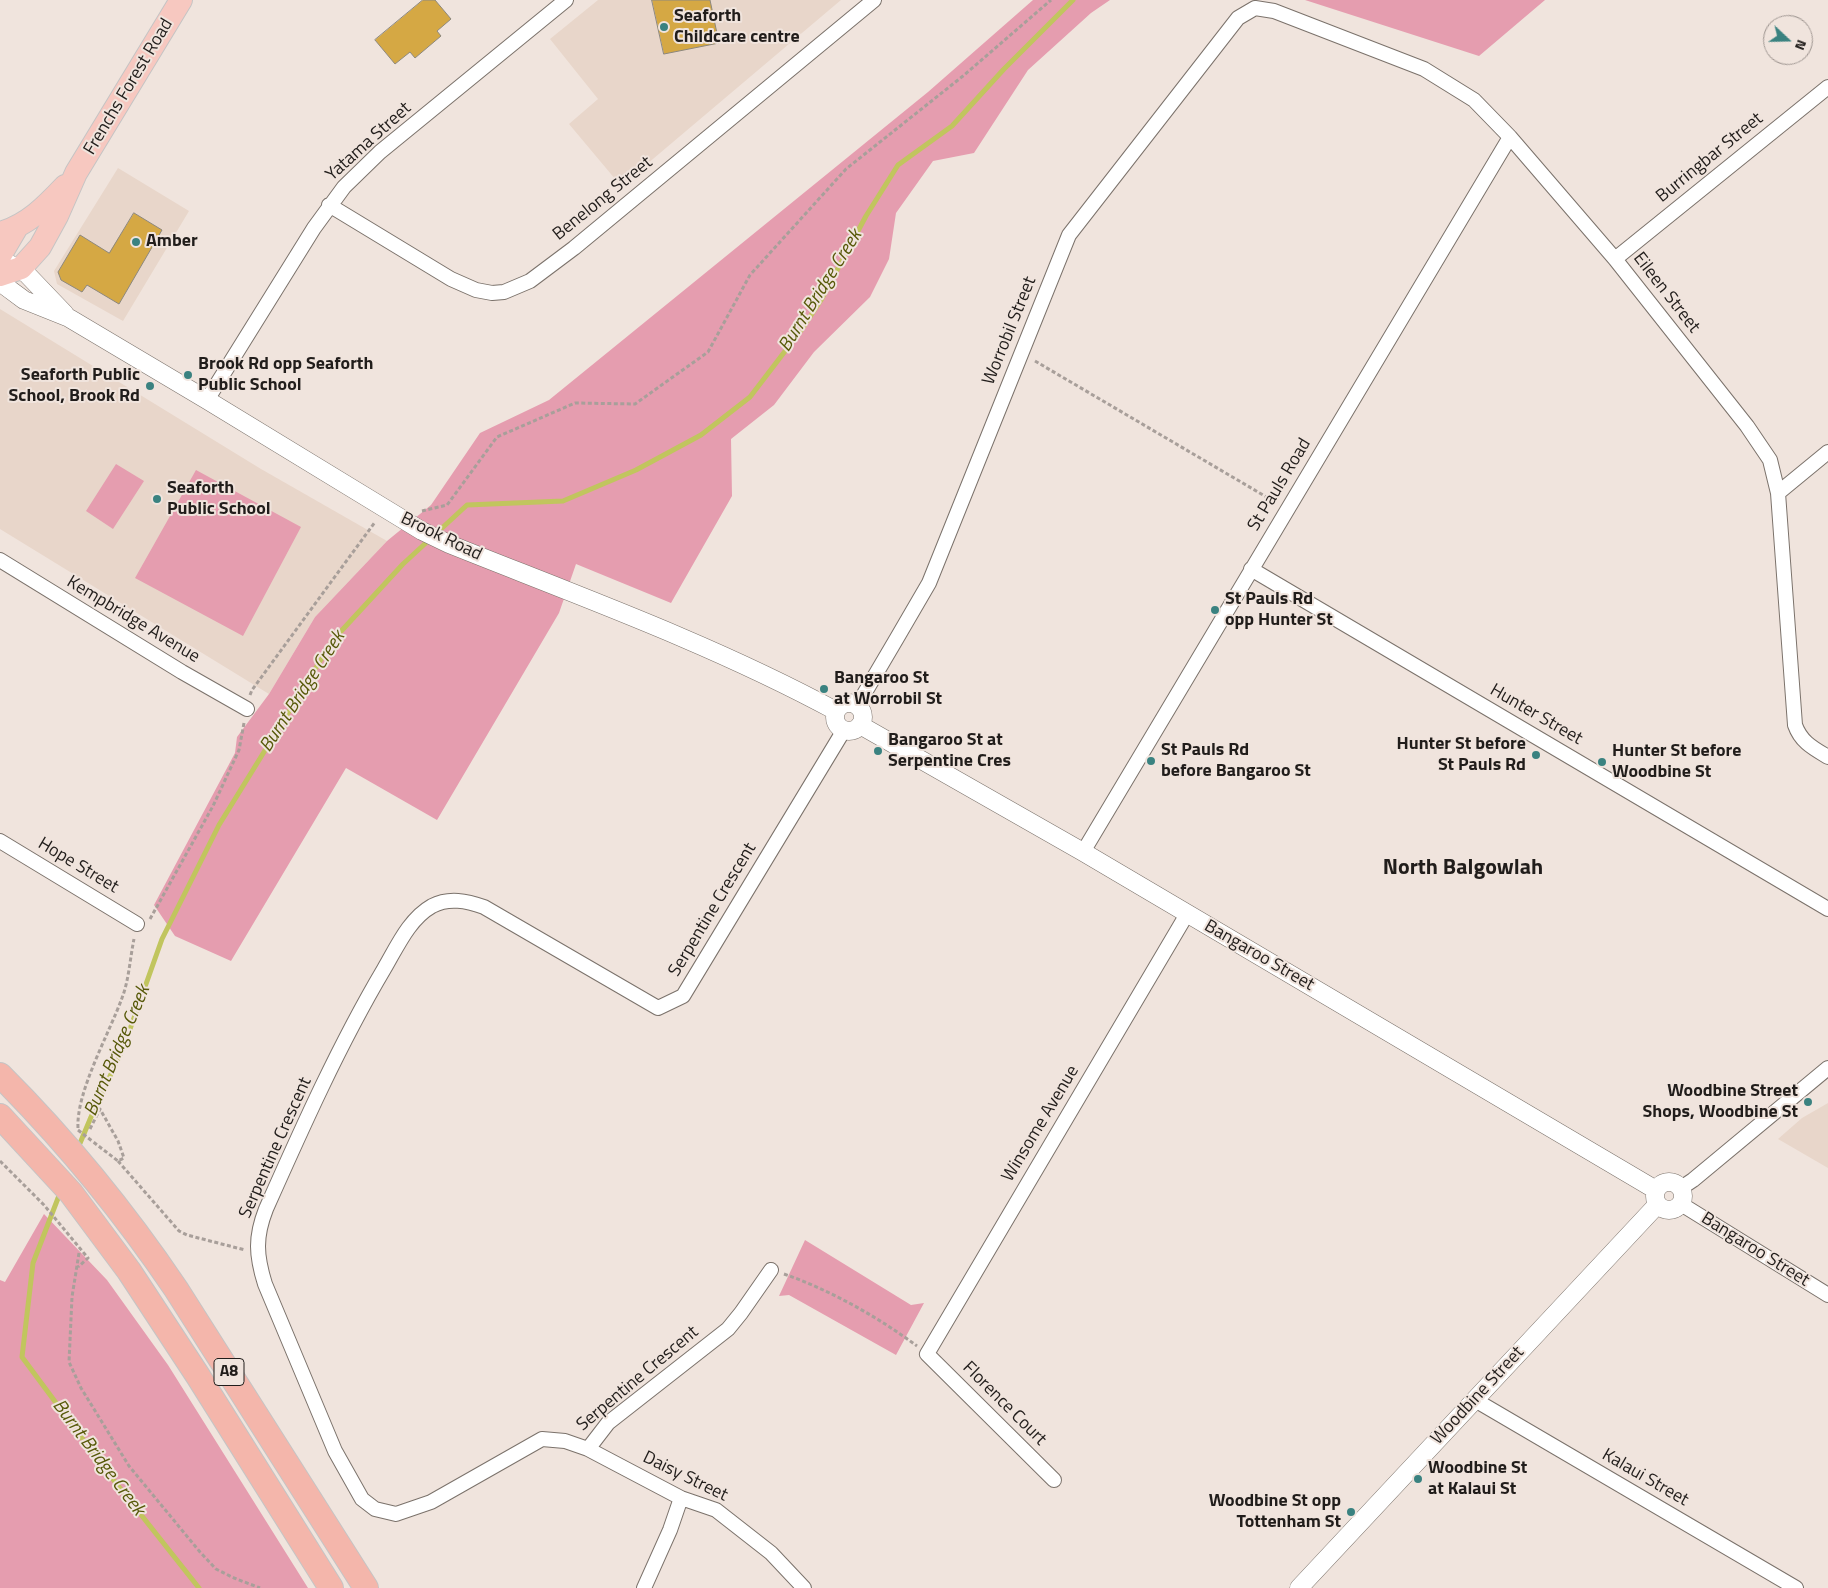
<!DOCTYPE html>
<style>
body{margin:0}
#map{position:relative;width:1828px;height:1588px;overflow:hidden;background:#f0e4dd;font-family:"Titillium Web",sans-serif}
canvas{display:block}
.north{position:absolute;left:1763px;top:15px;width:50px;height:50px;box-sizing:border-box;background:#f0e4dd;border:1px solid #9d948f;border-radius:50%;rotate:111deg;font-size:14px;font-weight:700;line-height:20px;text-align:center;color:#211d1b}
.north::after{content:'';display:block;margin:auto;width:18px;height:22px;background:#3a8280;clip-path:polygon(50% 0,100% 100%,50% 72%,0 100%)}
</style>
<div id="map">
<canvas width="1828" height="1588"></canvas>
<div class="north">N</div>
</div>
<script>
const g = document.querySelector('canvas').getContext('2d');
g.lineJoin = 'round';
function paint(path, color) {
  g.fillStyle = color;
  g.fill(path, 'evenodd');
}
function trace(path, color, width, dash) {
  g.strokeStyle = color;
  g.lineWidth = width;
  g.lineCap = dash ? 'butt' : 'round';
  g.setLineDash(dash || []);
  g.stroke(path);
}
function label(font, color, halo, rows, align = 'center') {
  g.font = font + ' "Titillium Web",sans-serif';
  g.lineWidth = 4;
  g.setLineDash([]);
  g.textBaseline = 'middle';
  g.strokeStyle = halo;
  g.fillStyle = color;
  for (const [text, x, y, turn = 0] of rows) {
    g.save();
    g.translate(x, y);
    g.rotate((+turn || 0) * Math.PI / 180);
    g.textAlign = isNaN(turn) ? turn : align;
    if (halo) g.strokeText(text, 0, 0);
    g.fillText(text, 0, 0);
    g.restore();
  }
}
paint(new Path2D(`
 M 598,0 L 841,0 L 621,186 L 569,124 L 598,99 L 550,39 Z
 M 118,168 L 189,211 L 123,321 L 57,284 L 54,271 Z
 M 0,309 L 261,469 L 387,541 L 315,617 L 269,694 L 0,529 Z
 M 1828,1103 L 1828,1168 L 1778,1139 L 1802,1118 Z`), '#e8d6ca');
paint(new Path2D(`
 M 1033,0 L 1110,0 L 1091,13 L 1028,70 L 974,153 L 933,161 L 896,213 L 889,259 L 870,297 L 814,352 L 774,405 L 731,439 L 732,496 L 671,603 L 576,564 L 559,613 L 437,820 L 346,768 L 231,961 L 175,936 L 154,905 L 235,753 L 237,737 L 269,694 L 315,617 L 387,541 L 431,505 L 480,433 L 549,400 L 928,92 Z
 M 1305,0 L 1545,0 L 1479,56 Z
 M 116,464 L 144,481 L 113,529 L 86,511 Z
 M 196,470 L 301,527 L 243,636 L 135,578 Z
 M 44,1214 L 107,1280 L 168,1365 L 308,1588 L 0,1588 L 0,1280 L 5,1282 Z
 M 805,1240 L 911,1305 L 924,1303 L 896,1355 L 789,1295 L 779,1296 Z`), '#e59daf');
trace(new Path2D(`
 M 78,1148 L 91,1117 L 124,1046 L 162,939 L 219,825 L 333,640 L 403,564 L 467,505 L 563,501 L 636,470 L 701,435 L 750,397 L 802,329 L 821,300 L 866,216 L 898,165 L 952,126 L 1004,69 L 1073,0
 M 60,1193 L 33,1263 L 22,1357 L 108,1473 L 199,1588`), '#c1c55e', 5);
const building = new Path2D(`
 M 423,0 L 435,0 L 451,19 L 437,31 L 441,36 L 415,58 L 410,52 L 395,64 L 375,40 Z
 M 652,0 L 710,0 L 719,43 L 664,54 Z
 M 134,213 L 162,230 L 119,304 L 87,285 L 82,292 L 61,280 L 58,272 L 80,235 L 109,253 Z`);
paint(building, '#d5a844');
trace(building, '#8d887e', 1);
const minor = new Path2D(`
 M 329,205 L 451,279 L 476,290 L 492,293 L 504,292 L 530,281 L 574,248 L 874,0
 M 1615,259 L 1828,87
 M 207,400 L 314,228 L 344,187 L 380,152 L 566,0
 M 1778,493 L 1828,452
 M 0,560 L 182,672 L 247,709
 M 1251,569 L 1828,909
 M 857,706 L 897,638 L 929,583 L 1069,235 L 1238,18 L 1255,8 L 1274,11 L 1424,69 L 1474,100 L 1510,137 L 1615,259 L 1747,426 L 1770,460 L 1778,493 L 1795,725 C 1801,742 1813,748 1828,757
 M 0,841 L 137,924
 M 1083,852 L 1510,137
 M 1681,1188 L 1693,1180 L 1828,1068
 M 1681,1204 L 1828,1295
 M 1475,1400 L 1796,1588
 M 588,1449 L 608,1423 L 728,1329 L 741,1313 L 771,1270
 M 1054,1480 L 927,1354 L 1187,914
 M 644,1588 L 670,1530 L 681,1498
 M 804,1588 L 771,1553 L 716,1510 L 681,1498 L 588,1449 L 565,1441 L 542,1439 L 431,1502 L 396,1514 L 375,1509 L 362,1499 L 335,1451 L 265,1284 C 256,1255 255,1237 266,1209 C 302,1128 339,1045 384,969 C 397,947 409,919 432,906 C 449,897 467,901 484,907 L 658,1008 L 683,996 L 844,730`);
const tertiary = new Path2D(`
 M 9,264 L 21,268 L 65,314
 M 0,277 L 5,286 L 24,300 L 69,318 L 207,400 L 422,531 L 449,544 C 579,596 712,644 836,711
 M835 717a14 14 0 1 1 28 0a14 14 0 1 1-28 0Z
 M 860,725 L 1083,852 L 1656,1190
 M1655 1196a14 14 0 1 1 28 0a14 14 0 1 1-28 0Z
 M 1299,1588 L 1657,1205`);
const primary = new Path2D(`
 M 0,233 C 28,225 46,206 65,186
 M 0,256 L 17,227
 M 0,275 L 21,268 L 40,247 L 57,216 L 76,173 L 181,0`);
const trunk = new Path2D(`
 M 0,1075 C 66,1141 124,1212 176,1289 L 366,1588
 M 0,1116 L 71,1193 L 129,1271 L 198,1376 L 331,1588`);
trace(minor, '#7b726b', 16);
trace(tertiary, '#7b726b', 19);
trace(primary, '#c5c4c4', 24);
trace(trunk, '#c5c4c4', 26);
trace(new Path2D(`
 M 1035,361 L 1275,502
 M 422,511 L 447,505 L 497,437 L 575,403 L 635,404 L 708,352 L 750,275 L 846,169 L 963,76 L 1051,0
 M 250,695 L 252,690 L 375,522
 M 150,919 L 213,806 L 239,750 L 244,723
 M 78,1128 C 76,1092 109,1034 122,998 C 129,980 130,958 134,939
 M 90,1129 L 100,1109 L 118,1141 L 124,1158 L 118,1161 L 92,1141
 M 0,1161 L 44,1205 L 88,1258 L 78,1267
 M 118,1161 L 179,1231 L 187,1235 L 245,1250
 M 79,1253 L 72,1297 L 69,1362 L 81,1388 L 129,1466 L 200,1552 L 216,1569 L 234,1578 L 260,1588
 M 784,1274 C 830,1290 878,1317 917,1346`), '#a89f9a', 3, [4, 2.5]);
trace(minor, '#fff', 14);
trace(tertiary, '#fff', 18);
trace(primary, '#f7c8c0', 22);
trace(trunk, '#f4b6ab', 24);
trace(new Path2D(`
 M 78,1130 L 92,1141`), '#a89f9a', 3, [4, 2.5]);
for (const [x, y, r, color] of [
 [664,27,5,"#3a8280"],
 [136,242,5,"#3a8280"],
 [188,375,5,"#3a8280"],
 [150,386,5,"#3a8280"],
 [157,499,5,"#3a8280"],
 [1215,610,5,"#3a8280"],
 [824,689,5,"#3a8280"],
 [878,751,5,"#3a8280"],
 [1536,755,5,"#3a8280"],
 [1151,761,5,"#3a8280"],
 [1602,762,5,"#3a8280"],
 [1808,1102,5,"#3a8280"],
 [1418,1479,5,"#3a8280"],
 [1351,1512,5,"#3a8280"]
]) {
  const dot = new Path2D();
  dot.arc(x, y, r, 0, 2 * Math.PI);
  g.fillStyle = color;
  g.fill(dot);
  trace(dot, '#f0e4dd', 2);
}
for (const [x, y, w] of [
 [229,1372,30]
]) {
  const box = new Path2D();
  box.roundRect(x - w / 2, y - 13.5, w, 27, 4);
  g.fillStyle = '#f0e4dd';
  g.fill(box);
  trace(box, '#211d1b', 1);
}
label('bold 16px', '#211d1b', null, [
 ["A8",229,1372]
]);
label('bold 18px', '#211d1b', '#f0e4dd', [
 ["Seaforth",674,17],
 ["Childcare centre",674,38],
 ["Amber",146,242],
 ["Brook Rd opp Seaforth",198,365],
 ["Public School",198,386],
 ["Seaforth Public",140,376,"right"],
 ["School, Brook Rd",140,397,"right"],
 ["Seaforth",167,489],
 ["Public School",167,510],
 ["St Pauls Rd",1225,600],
 ["opp Hunter St",1225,621],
 ["Bangaroo St",834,679],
 ["at Worrobil St",834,700],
 ["Bangaroo St at",888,741],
 ["Serpentine Cres",888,762],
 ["Hunter St before",1526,745,"right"],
 ["St Pauls Rd",1526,766,"right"],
 ["St Pauls Rd",1161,751],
 ["before Bangaroo St",1161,772],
 ["Hunter St before",1612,752],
 ["Woodbine St",1612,773],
 ["Woodbine Street",1798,1092,"right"],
 ["Shops, Woodbine St",1798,1113,"right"],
 ["Woodbine St",1428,1469],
 ["at Kalaui St",1428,1490],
 ["Woodbine St opp",1341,1502,"right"],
 ["Tottenham St",1341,1523,"right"]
], 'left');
label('18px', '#211d1b', '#f0e4dd', [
 ["Frenchs Forest Road",129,87,-59],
 ["Yatama Street",369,142,-42],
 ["Burringbar Street",1710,158,-39],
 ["Benelong Street",603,199,-39],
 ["Eileen Street",1666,293,52],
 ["Worrobil Street",1010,331,-68],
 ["St Pauls Road",1280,485,-59],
 ["Brook Road",441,537,26],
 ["Kempbridge Avenue",133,620,31],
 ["Hunter Street",1536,715,30],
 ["Hope Street",78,866,31],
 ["Serpentine Crescent",713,910,-59],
 ["Bangaroo Street",1259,956,30],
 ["Winsome Avenue",1041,1124,-59],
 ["Serpentine Crescent",276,1148,-66],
 ["Bangaroo Street",1755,1250,32],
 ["Serpentine Crescent",638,1379,-40],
 ["Woodbine Street",1478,1396,-47],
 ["Florence Court",1004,1404,45],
 ["Daisy Street",685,1477,26],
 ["Kalaui Street",1645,1478,30]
]);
label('italic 19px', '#575909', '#f0e4dd', [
 ["Burnt Bridge Creek",821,291,-58],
 ["Burnt Bridge Creek",303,692,-57],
 ["Burnt Bridge Creek",118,1051,-67],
 ["Burnt Bridge Creek",98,1458,53]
]);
label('bold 22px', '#211d1b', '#f0e4dd', [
 ["North Balgowlah",1463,869]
]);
</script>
